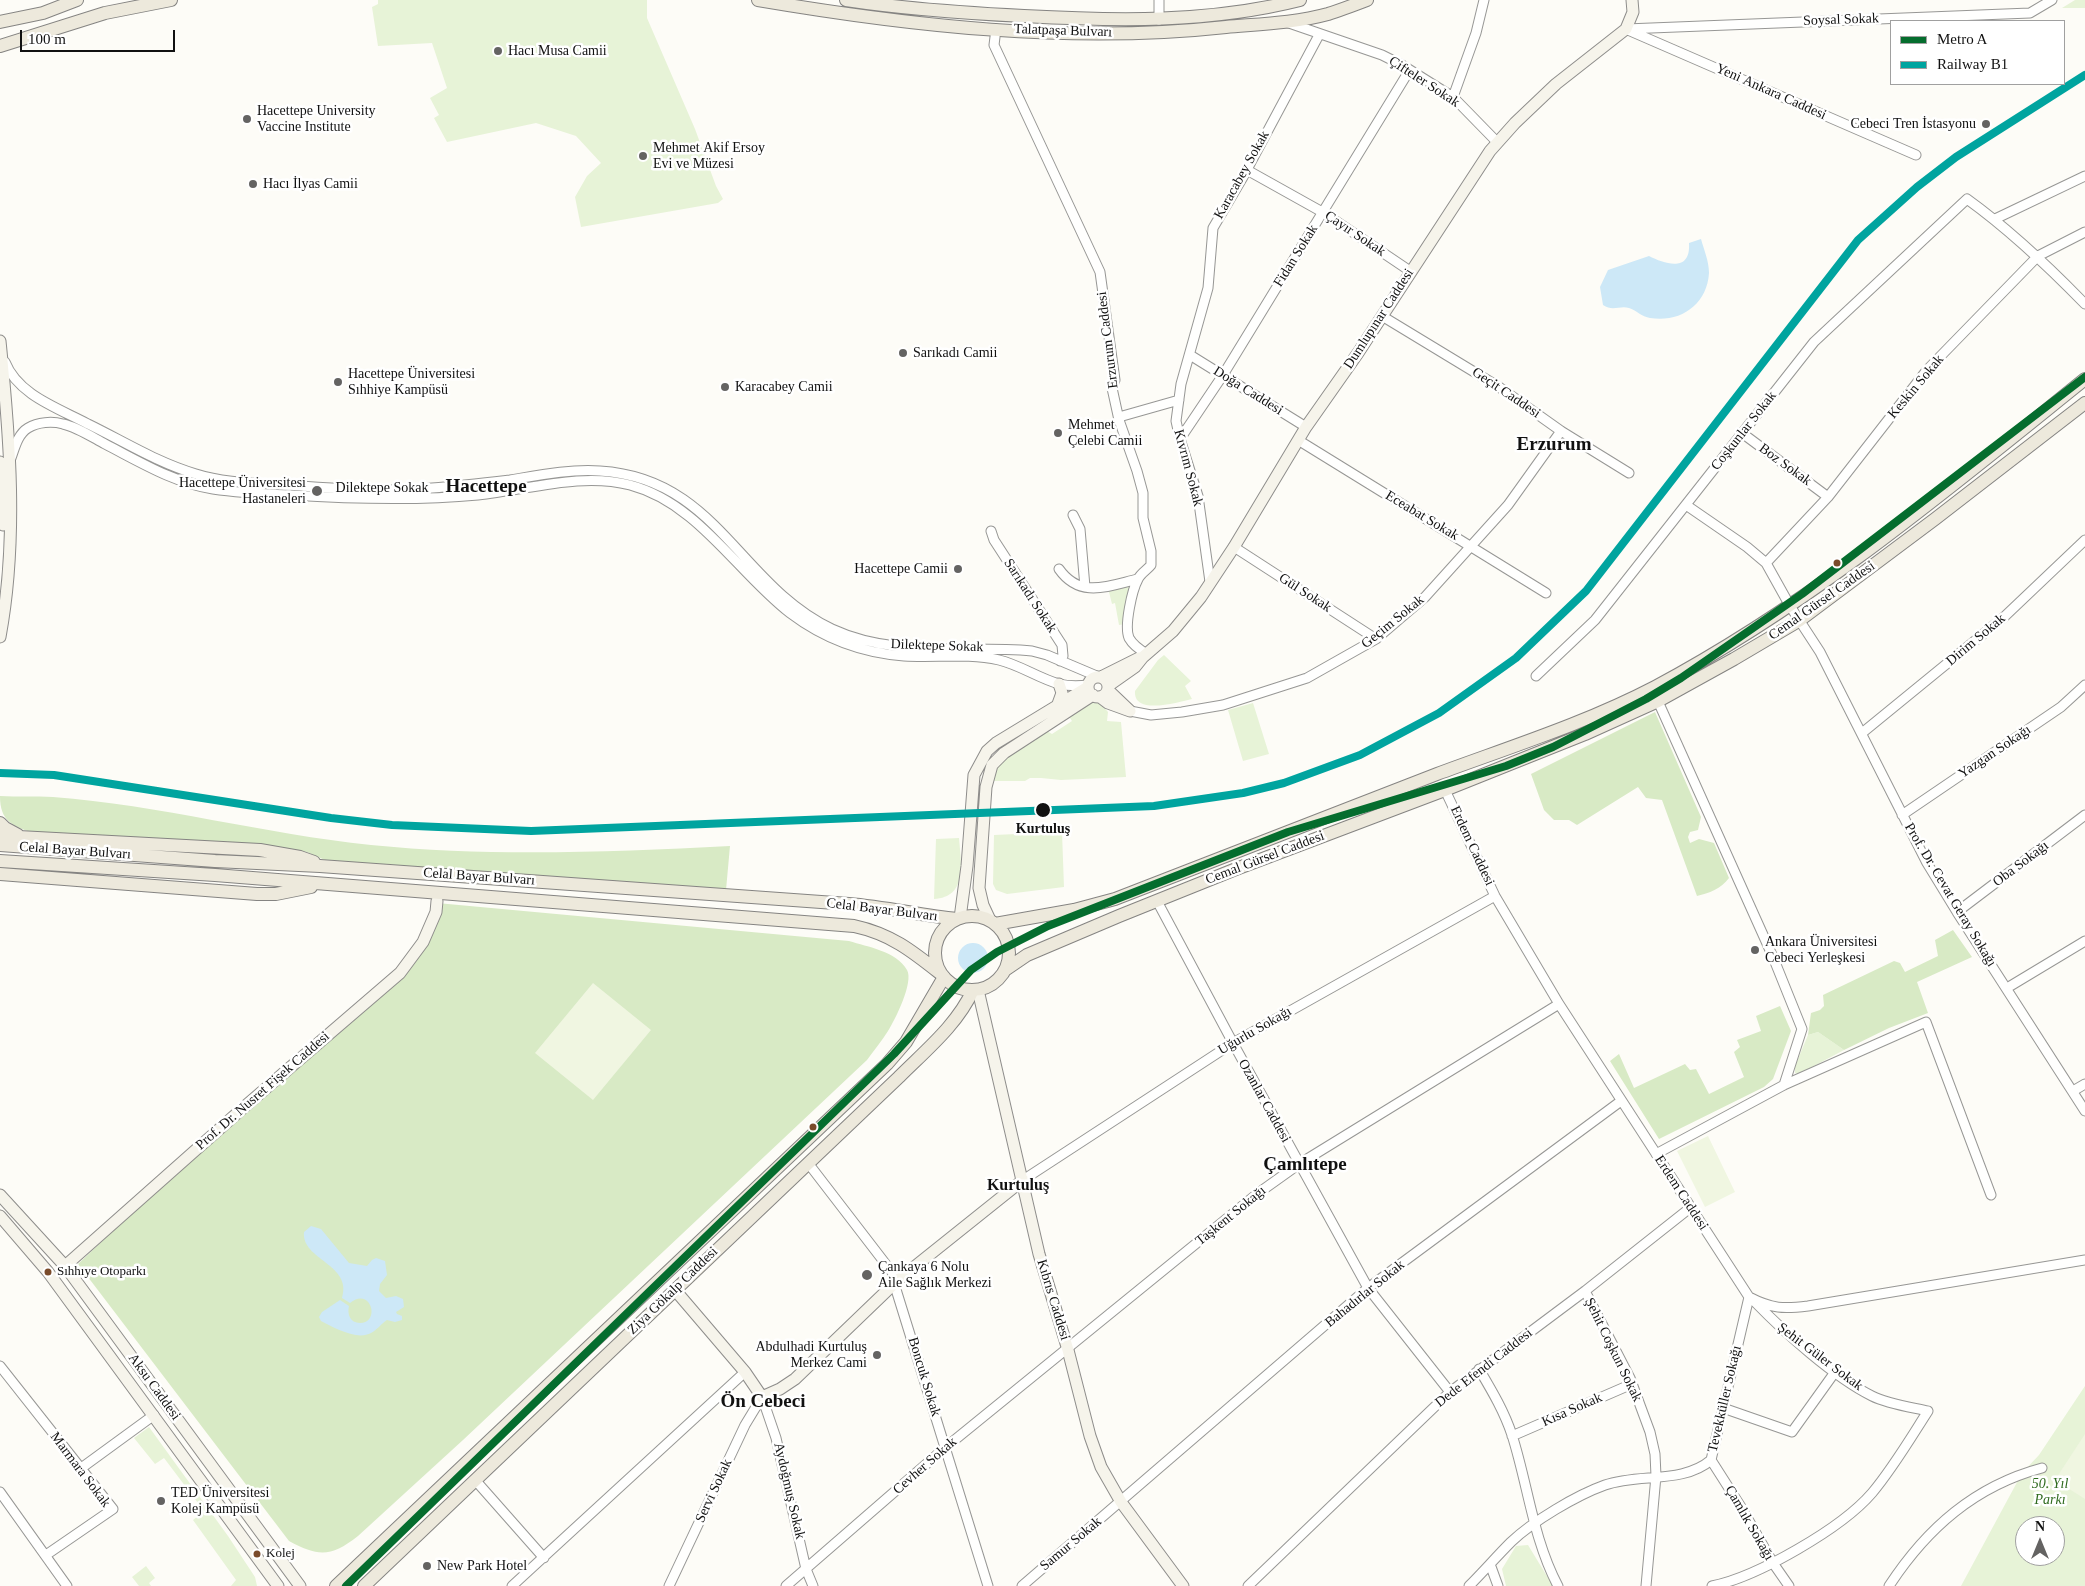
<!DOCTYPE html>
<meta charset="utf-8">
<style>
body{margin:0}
#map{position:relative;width:2085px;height:1586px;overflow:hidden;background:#fdfcf7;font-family:"Times New Roman",serif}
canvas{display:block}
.legend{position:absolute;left:1890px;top:20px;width:175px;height:65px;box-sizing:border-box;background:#fff;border:1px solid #a0a0a0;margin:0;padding:6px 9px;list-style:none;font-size:15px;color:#111}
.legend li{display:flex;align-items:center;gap:10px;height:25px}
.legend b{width:25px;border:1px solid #a0a0a0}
.north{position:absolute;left:2015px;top:1516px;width:50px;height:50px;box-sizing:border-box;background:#fff;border:1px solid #a0a0a0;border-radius:50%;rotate:0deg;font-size:14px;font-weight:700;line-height:20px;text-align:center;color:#111}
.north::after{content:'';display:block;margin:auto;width:18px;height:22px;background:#646362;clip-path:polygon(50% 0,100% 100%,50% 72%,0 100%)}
.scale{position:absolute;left:20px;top:30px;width:155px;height:22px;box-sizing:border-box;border:2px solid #111;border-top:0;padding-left:6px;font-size:15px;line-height:18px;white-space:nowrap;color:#111;-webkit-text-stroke:4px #fff;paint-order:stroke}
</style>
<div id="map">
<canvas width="2085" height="1586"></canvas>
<ul class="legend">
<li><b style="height:6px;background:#056d2e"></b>Metro A</li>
<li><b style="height:6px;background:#00a49f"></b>Railway B1</li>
</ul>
<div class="north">N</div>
<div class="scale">100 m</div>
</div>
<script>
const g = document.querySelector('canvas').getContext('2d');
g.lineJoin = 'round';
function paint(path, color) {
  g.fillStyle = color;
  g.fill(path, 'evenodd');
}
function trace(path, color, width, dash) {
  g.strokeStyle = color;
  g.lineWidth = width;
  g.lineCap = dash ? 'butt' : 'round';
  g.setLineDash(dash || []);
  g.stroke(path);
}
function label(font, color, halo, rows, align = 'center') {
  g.font = font + ' "Times New Roman",serif';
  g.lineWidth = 5;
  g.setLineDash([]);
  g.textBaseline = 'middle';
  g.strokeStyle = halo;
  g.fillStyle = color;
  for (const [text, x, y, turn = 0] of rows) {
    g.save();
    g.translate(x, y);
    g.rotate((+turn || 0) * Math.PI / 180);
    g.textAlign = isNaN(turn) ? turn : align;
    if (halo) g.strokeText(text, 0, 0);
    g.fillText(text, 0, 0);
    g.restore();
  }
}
paint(new Path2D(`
 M 378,0 L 647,0 L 647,18 L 695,129 L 716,186 L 723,199 L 718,203 L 581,227 L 575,197 L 587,176 L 601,163 L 576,136 L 536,123 L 447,142 L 434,118 L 439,115 L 430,98 L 447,88 L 432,43 L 378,46 L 372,7 L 378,4 Z
 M 2075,0 L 2085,0 L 2085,8 L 2062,8 Z
 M 1132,583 L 1125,624 L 1119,625 L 1115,603 L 1112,604 L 1108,588 Z
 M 1164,655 L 1191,681 L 1185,686 L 1192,699 C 1179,702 1133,716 1135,691 L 1158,660 Z
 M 1096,702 L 1100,703 L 1108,712 L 1107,721 L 1121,722 L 1126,777 L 1061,780 L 1041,778 L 1030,778 L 1025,781 L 993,781 L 1001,759 L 1047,731 L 1052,734 L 1072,721 L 1068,715 L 1091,703 Z
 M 1253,703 L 1269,754 L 1243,761 L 1228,710 Z
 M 1062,832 L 1064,887 L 1007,894 L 996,890 L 993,884 L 994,835 Z
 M 959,838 C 961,863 968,897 934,899 L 936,839 Z
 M 1818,1032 L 1844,1050 L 1799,1074 L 1795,1073 L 1795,1066 L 1808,1035 Z
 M 2085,1386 L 2085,1586 L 1961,1586 L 2022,1473 L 2039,1455 ZM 2025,1526 L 2055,1526 L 2055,1556 L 2025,1556 Z
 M 149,1427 L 228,1536 L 255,1577 L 257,1586 L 231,1586 L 236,1580 L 193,1520 L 204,1511 L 164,1458 L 155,1464 L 134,1438 Z
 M 1528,1545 L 1553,1586 L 1506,1586 L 1502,1569 L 1516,1546 Z
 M 146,1566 L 155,1578 L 149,1583 L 151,1586 L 139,1586 L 132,1577 Z`), '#e7f3d7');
paint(new Path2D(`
 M 1655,712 L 1701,817 L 1698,830 L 1690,832 L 1688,837 L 1690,843 L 1699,839 L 1714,843 L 1729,878 C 1721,889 1709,893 1697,896 L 1662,800 L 1646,798 L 1638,787 L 1577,825 L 1569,820 L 1554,820 L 1544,810 L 1531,774 Z
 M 0,796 C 18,797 35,796 53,797 C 160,805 264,834 371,845 C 491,857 610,852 730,846 L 726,890 L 327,861 L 307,852 L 266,845 L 34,833 C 12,826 0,821 0,796 Z
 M 437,903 L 849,941 C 868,947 896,951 907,970 C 914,982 895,1020 888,1031 C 882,1041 874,1050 867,1060 L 463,1440 L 358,1536 C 331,1557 319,1557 289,1541 L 78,1264 L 243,1108 L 400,973 L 423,942 Z
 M 1953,930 L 1972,957 L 1917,982 L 1928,1013 L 1889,1028 L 1844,1050 L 1818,1032 L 1808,1035 L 1811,1013 L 1820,1010 L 1824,1006 L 1823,995 L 1894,961 L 1900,963 L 1905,972 L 1938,956 L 1935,940 Z
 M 1780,1006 L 1791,1031 L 1773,1079 L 1764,1087 L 1659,1139 L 1610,1061 L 1619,1054 L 1634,1088 L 1685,1064 L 1690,1070 L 1696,1069 L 1709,1094 L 1744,1077 L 1734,1052 L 1740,1047 L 1737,1040 L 1761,1031 L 1756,1016 Z`), '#d8eac5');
paint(new Path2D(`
 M 593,983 L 651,1030 L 593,1100 L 535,1053 Z
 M 1708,1136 L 1735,1192 L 1705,1207 L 1677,1151 Z
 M 2085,1434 L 2085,1499 L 2055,1480 Z`), '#f0f6e1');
paint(new Path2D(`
 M 1701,239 C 1704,250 1709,261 1709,273 C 1707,305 1680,323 1650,318 C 1642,317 1636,310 1629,308 C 1620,305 1613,312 1603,305 L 1600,287 L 1608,270 L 1649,256 C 1665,264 1691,273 1689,243 Z
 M958 958a15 15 0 1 1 30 0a15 15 0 1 1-30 0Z
 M 311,1226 L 321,1229 L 349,1263 L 367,1266 L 372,1260 L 376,1258 L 385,1261 L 387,1275 L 380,1284 L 379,1291 L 386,1298 L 396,1296 L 403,1299 L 404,1307 L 396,1312 L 397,1314 L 402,1316 L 402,1320 L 395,1322 L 387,1320 C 381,1324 377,1330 371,1333 C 357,1341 333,1327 321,1321 L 319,1317 L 322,1312 L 340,1300 L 349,1306 C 347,1314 350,1323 360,1323 C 381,1323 371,1286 350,1303 L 342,1298 C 353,1264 301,1260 304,1232 Z`), '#cde8f7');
const street = new Path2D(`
 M 1159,0 L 1159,20
 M 1286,22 L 1382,55 L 1402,65 L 1453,97 L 1497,142
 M 996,29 L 994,45 L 1100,272 L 1115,380 L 1112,388 L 1119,420 L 1137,471 L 1143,493 L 1143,518 L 1151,551 L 1151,565 C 1147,570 1141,573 1138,579 C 1132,590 1124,626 1129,638 C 1133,645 1140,650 1147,654
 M 1626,29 L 2030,13 L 2052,0
 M 1628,30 L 1916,155
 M 1453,97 L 1476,33 L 1484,0
 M 1247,170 L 1324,213 L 1410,271
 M 1995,219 L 2085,176
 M 1382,316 L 1499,387 L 1561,431 L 1629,473
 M 1190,355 L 1306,427
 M 5,362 C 18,395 58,408 88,424 C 123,441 158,463 196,474 C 224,483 256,483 285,485 C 333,488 383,493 432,488 C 458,486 484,483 510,480 C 540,475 570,469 600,471 C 717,478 739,585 832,629 C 894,658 966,645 1032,651 L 1047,655 L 1099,677
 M 1119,417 L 1179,400
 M 1742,433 L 1828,497
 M 1180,439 L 1223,375 L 1409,71
 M 1298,440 L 1546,593
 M 11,458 C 15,447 18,434 28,428 C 38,422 52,421 63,424 C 77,427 92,437 105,444 C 140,462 174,483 213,489 C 239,493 265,494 290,495 C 353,499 415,501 478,495 C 528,490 581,472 630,485 C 698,503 737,572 790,613 C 823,638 863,653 904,656 C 936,658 967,653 999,660 C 1020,665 1038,678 1059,684 C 1068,686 1079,686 1088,685
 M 1686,505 L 1747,547 L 1766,563 L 1790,606 L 1820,652 L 1927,863 L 1957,912 L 2085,1111
 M 1073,515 L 1080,529 L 1085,587
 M 991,531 L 994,540 L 1062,645 L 1063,656 L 1060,661
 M 1234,547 L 1376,639
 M 1766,563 L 1828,497 L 1927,370 L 2038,256 L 2085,232
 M 1059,569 C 1080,599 1108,586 1138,579
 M 1210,582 L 1198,496 L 1180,439 L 1176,421 L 1181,384 L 1208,288 L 1213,228 L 1243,177 L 1319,35
 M 1536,676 L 1595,620 L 1814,342 L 1967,199 C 2010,230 2048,266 2085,304
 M 1652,688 L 1773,957 L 1802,1029 L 1784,1085
 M 1130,711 L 1151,715 L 1182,712 L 1223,705 L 1307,678 L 1376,639 L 1425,597 L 1508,505 L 1561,431
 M 1862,733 L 2004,617 L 2085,540
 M 1445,790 L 1495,896 L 1559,1004 L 1749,1297 C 1772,1309 1784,1309 1808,1306 L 2085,1260
 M 1902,815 L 2061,707 L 2085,685
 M 1157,901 L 1233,1043 L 1368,1288 L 1450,1392
 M 1957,912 L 2085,815
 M 2007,988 L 2085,941
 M 2073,1091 L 2085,1084
 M 1656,1154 L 1784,1085 L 1926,1022 L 1991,1195
 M 808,1163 L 898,1280
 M 1023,1180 L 1233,1043 L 1495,896
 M 894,1283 L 988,1586
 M 1585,1291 L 1630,1378 L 1650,1432 L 1655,1454 L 1656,1476 L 1646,1586
 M 0,1366 L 113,1509 L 46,1555
 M 1479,1369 C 1492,1391 1504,1411 1512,1435 C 1528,1485 1533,1539 1558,1586
 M 762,1397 L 776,1438 L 806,1569 L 813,1586
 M 1723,1408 L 1792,1432 L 1835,1372
 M 1512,1436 L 1632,1384
 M 1711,1460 L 1741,1507 L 1773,1563 L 1789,1586
 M 80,1469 L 154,1415
 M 476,1481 L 544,1558
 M 0,1492 L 67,1586
 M 1490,1564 L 1498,1586
 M 512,1586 L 745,1372
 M 669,1586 L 745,1425 L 762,1397
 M 786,1586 L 946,1447 L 1257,1194 L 1299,1164 L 1559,1004
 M 1022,1586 L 1368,1288 L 1621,1101
 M 1248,1586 L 1450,1392 L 1585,1291 L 1690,1208
 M 1469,1586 C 1483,1572 1497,1556 1511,1542 C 1533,1521 1577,1495 1605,1485 C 1639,1473 1683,1484 1711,1460 L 1749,1297
 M 1712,1586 C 1757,1577 1842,1528 1872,1493 C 1893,1468 1910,1439 1928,1411 C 1910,1407 1888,1404 1872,1396 C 1834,1377 1785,1333 1755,1302
 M 1889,1586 C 1927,1528 1975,1486 2042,1468`);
const secondary = new Path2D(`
 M 0,341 C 10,439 18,540 0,637
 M 0,462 L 3,525
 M 1101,677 L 1139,658
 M1088 687a10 10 0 1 1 20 0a10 10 0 1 1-20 0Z
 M 1108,686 L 1135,667 L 1143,657 L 1173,631 L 1201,597 L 1234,547 L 1306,427 L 1358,353 L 1490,151 L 1515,123 L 1556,84 L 1626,29 L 1633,12 L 1632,0
 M 1108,690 L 1130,711
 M 1100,697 L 1108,703 L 1130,711
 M 1058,704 L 1062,693 L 1059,684
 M 960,918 L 967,866 L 974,775 L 987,751 L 996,743 L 1088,687
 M 990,920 L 983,905 L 979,888 L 986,787 L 992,765 L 1004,753 L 1093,695
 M 978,990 L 1039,1254 L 1068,1350 L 1090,1436 L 1101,1467 L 1121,1502 L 1183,1586
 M 0,1195 L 65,1266 L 300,1586
 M 0,1216 L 48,1272 L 278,1586
 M 65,1266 L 243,1108 L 400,973 L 423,942 L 436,912 L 437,901
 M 675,1290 L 745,1372 L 762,1397 L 780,1389 L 795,1379 L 898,1280 L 1023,1180`);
const primary = new Path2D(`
 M 758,0 C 911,26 1071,44 1226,27 C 1260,24 1295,23 1328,14 C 1341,10 1354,5 1367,0
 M 846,0 C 905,9 964,13 1024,16 C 1116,21 1209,23 1300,0
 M 0,22 L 43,13 L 77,0
 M 0,46 L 105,13 L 171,0
 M 0,823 L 5,828 L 18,835
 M 0,836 L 260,850 L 300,857 L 314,862
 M 0,845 L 215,861 L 320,866 L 849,904 C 885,907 920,915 957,919
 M 0,861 L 215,875 L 854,926 C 891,934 912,951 941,974
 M 0,874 L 257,894 L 276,894 L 311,887
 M935 953a37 37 0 1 1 74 0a37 37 0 1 1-74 0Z
 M 995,924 L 1074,910 L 1115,899 C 1223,858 1330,815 1437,774 C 1510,747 1586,723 1655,687 C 1811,604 1947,490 2085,379
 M 1005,970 L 1027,955 L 1119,916 L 1236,869 L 1445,790 L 1585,734 L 1658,701 L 1734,659 L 1800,620 L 1935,519 L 2085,403
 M 336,1586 L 887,1064 L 906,1042 L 944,977
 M 364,1586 L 899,1077 C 926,1050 957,1025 973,990`);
trace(street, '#979795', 11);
trace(secondary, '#8e8d8b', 13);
trace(primary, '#858482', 14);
trace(street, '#fffffe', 9);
trace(secondary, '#f6f4eb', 11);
trace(primary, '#ede9dc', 12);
trace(new Path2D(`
 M 0,773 L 54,775 L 331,818 L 392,825 L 531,831 L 1154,806 L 1243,793 L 1284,783 L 1360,755 L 1439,713 L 1516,658 L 1586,591 L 1858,240 L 1917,187 L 1956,157 L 2085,75`), '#00a49f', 8);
trace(new Path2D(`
 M 346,1586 L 894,1054 L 971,970 L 997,952 L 1048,926 L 1288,832 L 1506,766 L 1553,747 L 1646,699 L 1681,678 L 1802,594 L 2085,377`), '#056d2e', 8);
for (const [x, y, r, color] of [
 [498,51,5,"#646362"],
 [247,119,5,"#646362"],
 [1986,124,5,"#646362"],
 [643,156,5,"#646362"],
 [253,184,5,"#646362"],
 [903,353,5,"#646362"],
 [338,382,5,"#646362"],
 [725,387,5,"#646362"],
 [1058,433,5,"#646362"],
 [317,491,6,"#646362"],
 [1837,563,4.5,"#7a4b2a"],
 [958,569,5,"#646362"],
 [1043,810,8,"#111"],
 [1755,950,5,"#646362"],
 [813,1127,4.5,"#7a4b2a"],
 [48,1272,4.5,"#7a4b2a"],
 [867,1275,6,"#646362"],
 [877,1355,5,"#646362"],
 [161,1501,5,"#646362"],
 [257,1554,4.5,"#7a4b2a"],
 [427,1566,5,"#646362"]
]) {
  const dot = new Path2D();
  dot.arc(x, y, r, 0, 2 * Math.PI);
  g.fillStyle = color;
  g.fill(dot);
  trace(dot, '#fff', 2);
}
label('13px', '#111', '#fff', [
 ["Sıhhıye Otoparkı",57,1272],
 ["Kolej",266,1554]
], 'left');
label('14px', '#111', '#fff', [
 ["Soysal Sokak",1841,20,-2],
 ["Talatpaşa Bulvarı",1063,31,2],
 ["Çifteler Sokak",1424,82,33],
 ["Yeni Ankara Caddesi",1771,92,24],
 ["Karacabey Sokak",1242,175,-61],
 ["Çayır Sokak",1355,234,34],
 ["Fidan Sokak",1296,256,-58],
 ["Dumlupınar Caddesi",1379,319,-57],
 ["Erzurum Caddesi",1108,340,-97],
 ["Keskin Sokak",1916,387,-50],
 ["Doğa Caddesi",1248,391,32],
 ["Geçit Caddesi",1506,393,34],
 ["Coşkunlar Sokak",1744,431,-52],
 ["Boz Sokak",1785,465,36],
 ["Kıvrım Sokak",1188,468,75],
 ["Dilektepe Sokak",382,488],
 ["Eceabat Sokak",1422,516,31],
 ["Gül Sokak",1305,593,33],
 ["Sarıkadı Sokak",1030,596,57],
 ["Cemal Gürsel Caddesi",1822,601,-35],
 ["Geçim Sokak",1393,622,-39],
 ["Dirim Sokak",1976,640,-40],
 ["Dilektepe Sokak",937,646,2],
 ["Yazgan Sokağı",1995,752,-34],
 ["Erdem Caddesi",1472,846,65],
 ["Celal Bayar Bulvarı",75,851,4],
 ["Cemal Gürsel Caddesi",1265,858,-21],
 ["Oba Sokağı",2021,864,-37],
 ["Celal Bayar Bulvarı",479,877,4],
 ["Prof. Dr. Cevat Geray Sokağı",1950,895,59],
 ["Celal Bayar Bulvarı",882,910,7],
 ["Uğurlu Sokağı",1255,1031,-30],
 ["Prof. Dr. Nusret Fişek Caddesi",263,1091,-41],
 ["Ozanlar Caddesi",1264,1101,61],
 ["Erdem Caddesi",1681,1193,57],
 ["Taşkent Sokağı",1231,1216,-39],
 ["Ziya Gökalp Caddesi",673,1291,-44],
 ["Bahadırlar Sokak",1365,1294,-39],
 ["Kıbrıs Caddesi",1053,1300,73],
 ["Şehit Coşkun Sokak",1613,1350,64],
 ["Şehit Güler Sokak",1820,1357,37],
 ["Dede Efendi Caddesi",1484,1368,-38],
 ["Boncuk Sokak",924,1377,73],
 ["Aksu Caddesi",154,1387,54],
 ["Tevekküller Sokağı",1725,1399,-77],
 ["Kısa Sokak",1572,1410,-24],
 ["Cevher Sokak",925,1466,-41],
 ["Marmara Sokak",80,1470,53],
 ["Servi Sokak",714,1491,-65],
 ["Aydoğmuş Sokak",789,1491,77],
 ["Çamlık Sokağı",1749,1523,60],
 ["Samur Sokak",1071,1544,-40]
]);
label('14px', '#111', '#fff', [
 ["Hacı Musa Camii",508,51],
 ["Hacettepe University",257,111],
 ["Vaccine Institute",257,127],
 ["Cebeci Tren İstasyonu",1976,124,"right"],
 ["Mehmet Akif Ersoy",653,148],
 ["Evi ve Müzesi",653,164],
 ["Hacı İlyas Camii",263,184],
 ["Sarıkadı Camii",913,353],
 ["Hacettepe Üniversitesi",348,374],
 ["Sıhhiye Kampüsü",348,390],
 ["Karacabey Camii",735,387],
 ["Mehmet",1068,425],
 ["Çelebi Camii",1068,441],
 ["Hacettepe Üniversitesi",306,483,"right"],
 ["Hastaneleri",306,499,"right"],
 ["Hacettepe Camii",948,569,"right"],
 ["Ankara Üniversitesi",1765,942],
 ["Cebeci Yerleşkesi",1765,958],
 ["Çankaya 6 Nolu",878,1267],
 ["Aile Sağlık Merkezi",878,1283],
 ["Abdulhadi Kurtuluş",867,1347,"right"],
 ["Merkez Cami",867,1363,"right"],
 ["TED Üniversitesi",171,1493],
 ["Kolej Kampüsü",171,1509],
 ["New Park Hotel",437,1566]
], 'left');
label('bold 14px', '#111', '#fff', [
 ["Kurtuluş",1043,829]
]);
label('italic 14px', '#2f6b1f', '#fff', [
 ["50. Yıl",2050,1484],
 ["Parkı",2050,1500]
]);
label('bold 16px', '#111', '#fff', [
 ["Kurtuluş",1018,1186]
]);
label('bold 19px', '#111', '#fff', [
 ["Erzurum",1554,445],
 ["Hacettepe",486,487],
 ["Çamlıtepe",1305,1165],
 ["Ön Cebeci",763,1402]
]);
</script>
